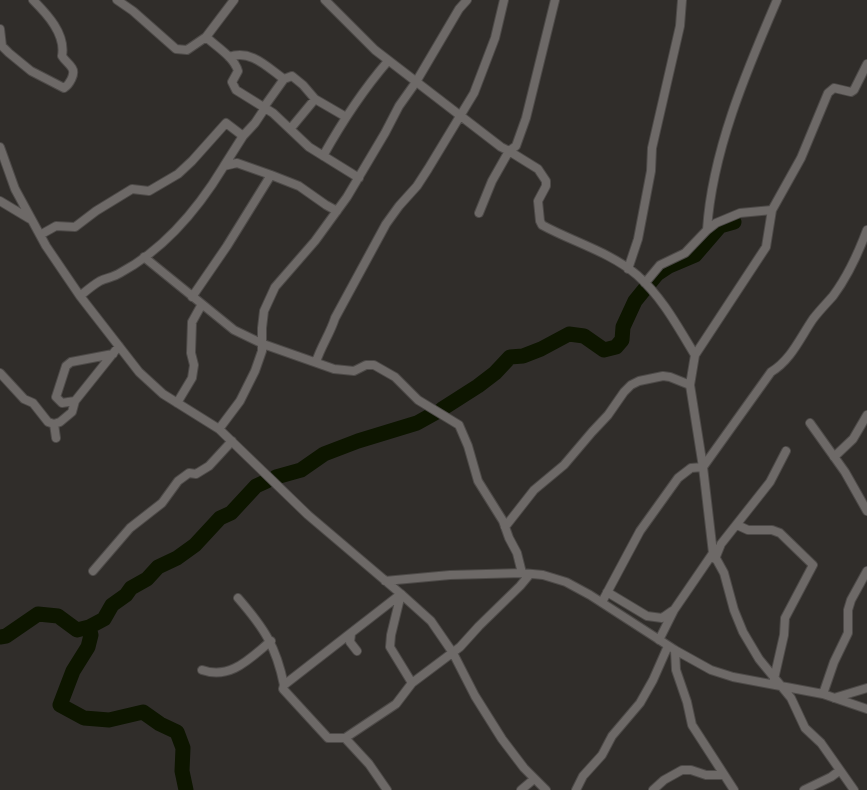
<!DOCTYPE html>
<style>
body{margin:0}
canvas{display:block;background:#302d2a}
</style>
<canvas width="867" height="790"></canvas>
<script>
const g = document.querySelector('canvas').getContext('2d');
g.lineJoin = 'round';
function trace(path, color, width, dash) {
  g.strokeStyle = color;
  g.lineWidth = width;
  g.lineCap = dash ? 'butt' : 'round';
  g.setLineDash(dash || []);
  g.stroke(path);
}
trace(new Path2D(`
 M 442,409 L 478,386 L 495,373 L 510,357 L 523,356 L 541,349 L 569,334 L 584,336 L 604,350 L 616,347 L 622,340 L 623,327 L 635,301 L 657,274 L 669,266 L 695,255 L 720,226 L 734,222
 M 276,477 L 301,470 L 324,454 L 358,441 L 417,423 L 435,413
 M 89,627 L 104,619 L 112,605 L 126,595 L 131,588 L 147,579 L 158,567 L 177,558 L 195,545 L 220,518 L 231,513 L 256,486 L 267,481
 M 0,637 L 6,636 L 38,614 L 58,616 L 77,630 L 89,627 L 91,635 L 88,647 L 73,671 L 60,705 L 84,718 L 109,720 L 143,712 L 160,724 L 177,732 L 183,748 L 182,771 L 186,790`), '#0d1500', 15);
const minor = new Path2D(`
 M 117,0 L 133,11 L 176,49 L 187,50 L 206,37 L 234,0
 M 325,0 L 375,50 L 501,147 L 509,151 L 516,146 L 526,118 L 555,0
 M 0,29 L 2,46 L 9,53 L 31,71 L 64,88 C 69,85 76,74 72,68 C 69,63 65,61 62,56 C 66,34 47,14 33,0
 M 206,37 C 217,47 234,57 238,71 L 232,82 L 236,90 L 273,113 L 309,147 L 359,178
 M 229,57 C 251,49 267,67 284,79 L 292,76 L 303,85 L 315,99 L 346,117
 M 264,107 L 284,79
 M 291,128 L 315,99
 M 0,147 L 15,189 L 46,246 L 80,296 L 139,372 L 163,394 L 219,429 L 308,515 L 401,594 L 431,621 L 453,653 L 475,696 L 502,739 L 524,768 L 546,790
 M 323,156 C 342,122 363,90 388,61
 M 224,166 L 243,136 L 255,123 L 265,108
 M 0,201 L 30,219
 M 479,213 L 492,181 L 509,151 L 538,169 L 546,181 L 546,186 L 538,201 L 540,221 L 542,225 C 573,242 610,252 637,275 C 662,297 678,327 695,355
 M 707,230 C 712,152 746,72 777,0
 M 40,235 L 56,226 L 75,227 L 96,211 L 132,189 L 149,191 L 178,174 L 192,161 L 226,123 L 243,136
 M 144,257 L 234,330 L 263,344 L 334,369 L 354,371 L 366,365 L 374,365 L 395,377 L 418,400 L 459,425 L 468,446 L 478,481 L 503,521 L 509,538 L 517,553 L 522,573
 M 628,269 L 638,239 L 651,171 L 652,148 L 680,26 L 682,0
 M 645,283 L 660,265 L 685,253 L 707,230 L 716,223 L 740,213 L 772,210
 M 80,296 C 86,291 93,285 100,281 C 106,278 114,277 120,273 C 165,249 198,209 224,166 L 237,163 L 271,175 L 299,186 L 326,205 L 337,211
 M 192,297 L 227,246 L 271,175
 M 316,362 C 321,346 330,334 335,318 L 386,224 L 399,206 L 417,186 L 428,169 L 474,93 L 495,38 L 504,0
 M 0,373 L 24,399 L 33,403 L 48,422 L 54,424 L 60,422 L 72,412 L 75,401 L 119,346
 M 75,401 L 62,403 L 56,397 L 66,366 L 71,362 L 113,354
 M 177,403 L 192,378 L 194,365 L 191,353 L 192,322 L 202,304
 M 810,423 L 845,472 L 867,511
 M 54,424 L 56,438
 M 219,429 L 240,401 L 255,371 L 262,351 L 262,328 L 264,311 L 275,287 L 315,241 L 347,197 L 385,133 L 399,106 L 416,82 L 459,9 L 467,0
 M 834,457 L 853,439 L 867,415
 M 737,525 L 748,530 L 772,530 L 780,533 L 813,565 L 785,618 L 784,635 L 774,679
 M 505,527 L 534,490 L 564,465 L 592,432 L 608,415 L 624,392 L 631,385 L 639,381 L 663,376 L 670,377 L 690,385
 M 715,559 L 721,544 L 770,482 L 786,451
 M 93,571 L 130,528 L 162,503 L 178,481 L 189,473 L 196,474 L 209,466 L 232,441
 M 385,581 L 450,575 L 522,573 L 543,575 L 566,582 L 590,595 L 675,650 L 711,670 L 733,677 L 823,694 L 867,709
 M 607,592 L 647,616 L 662,618 L 672,611
 M 401,594 L 391,635 L 390,647 L 412,683
 M 238,598 C 264,628 276,646 284,685
 M 602,602 L 640,531 L 678,478 L 691,468 L 703,467 L 771,372 C 791,360 800,338 813,319 C 819,311 826,304 833,296 C 848,276 858,254 867,230
 M 351,634 L 350,642 L 357,651
 M 659,640 L 674,610 L 713,553
 M 675,650 L 676,670 L 687,702 L 692,725 L 734,790
 M 202,670 C 231,680 250,658 271,641
 M 823,694 L 834,662 L 848,633 L 848,610 L 851,600 L 867,571
 M 834,698 L 867,688
 M 345,738 L 396,704 L 412,683 L 460,647 L 479,626 L 520,586 L 530,574
 M 387,790 L 369,764 L 345,738 L 328,738 L 283,689 L 284,685 L 401,594
 M 521,790 L 534,779
 M 576,790 L 583,776 L 602,755 L 612,736 L 640,703 L 653,680 L 668,646
 M 653,790 L 664,780 L 682,770 L 691,770 L 706,775 L 724,775
 M 804,790 L 831,777 L 839,771
 M 854,790 L 821,743 L 805,728 L 791,698 L 759,659 L 743,632 L 734,610 L 724,573 L 713,553 L 703,467 L 690,385 L 695,355 L 766,247 L 772,210 L 801,158 L 828,93 L 834,88 L 851,92 L 854,90 L 867,64`);
trace(minor, '#4d4a48', 10);
trace(minor, '#6d6967', 8);
</script>
